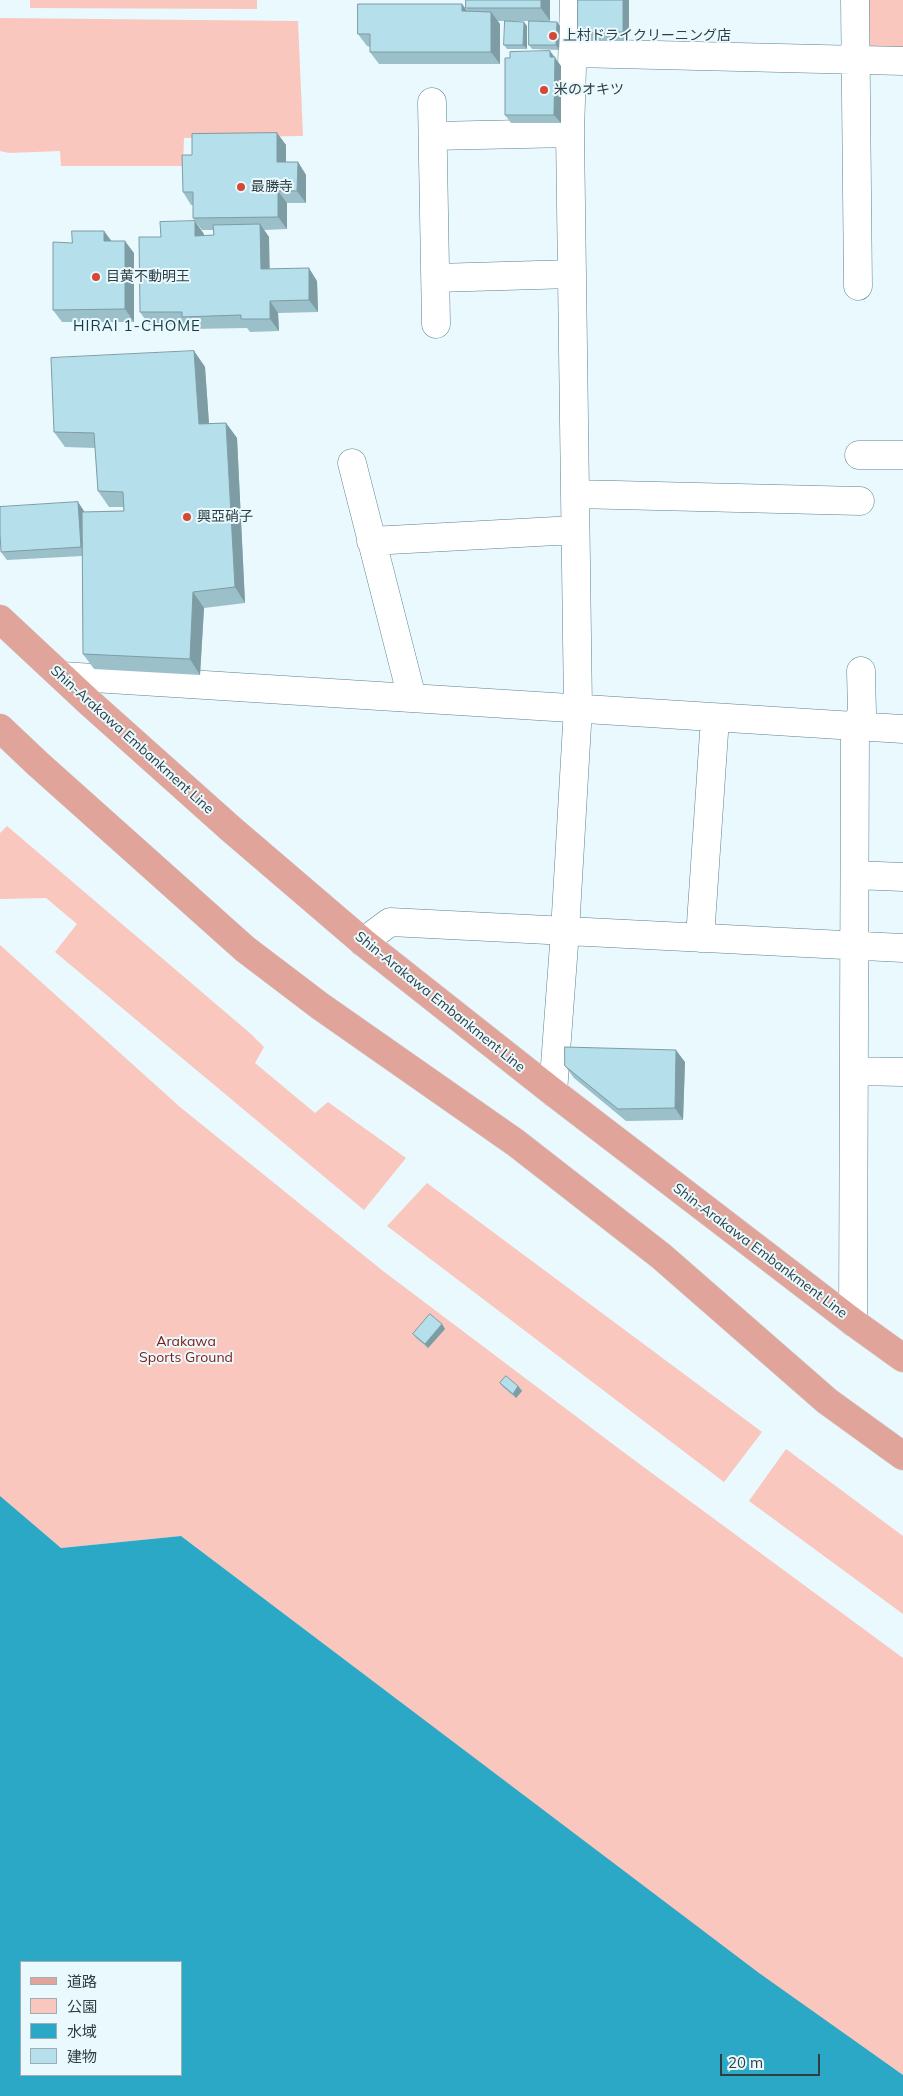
<!DOCTYPE html>
<meta charset="utf-8">
<style>
body{margin:0}
#map{position:relative;width:903px;height:2096px;overflow:hidden;background:#e9f9fe;font-family:Mulish,"Noto Sans JP",sans-serif}
canvas{display:block}
.legend{position:absolute;left:20px;top:1961px;width:162px;height:115px;box-sizing:border-box;background:#e9f9fe;border:1px solid #9eafb4;margin:0;padding:6px 9px;list-style:none;font-size:15px;color:#2e3f44}
.legend li{display:flex;align-items:center;gap:10px;height:25px}
.legend b{width:25px;border:1px solid #9eafb4}
.scale{position:absolute;left:720px;top:2054px;width:100px;height:22px;box-sizing:border-box;border:2px solid #2e3f44;border-top:0;padding-left:6px;font-size:15px;line-height:18px;white-space:nowrap;color:#2e3f44;-webkit-text-stroke:4px #e9f9fe;paint-order:stroke}
</style>
<div id="map">
<canvas width="903" height="2096"></canvas>
<ul class="legend">
<li><b style="height:6px;background:#e1a49a"></b>道路</li>
<li><b style="height:14px;background:#f9c7be"></b>公園</li>
<li><b style="height:14px;background:#2aa8c5"></b>水域</li>
<li><b style="height:14px;background:#b4dfeb"></b>建物</li>
</ul>
<div class="scale">20 m</div>
</div>
<script>
const g = document.querySelector('canvas').getContext('2d');
g.lineJoin = 'round';
function paint(path, color) {
  g.fillStyle = color;
  g.fill(path, 'evenodd');
}
function trace(path, color, width, dash) {
  g.strokeStyle = color;
  g.lineWidth = width;
  g.lineCap = dash ? 'butt' : 'round';
  g.setLineDash(dash || []);
  g.stroke(path);
}
function label(font, color, halo, rows, align = 'center') {
  g.font = font + ' Mulish,"Noto Sans JP",sans-serif';
  g.lineWidth = 4;
  g.setLineDash([]);
  g.textBaseline = 'middle';
  g.strokeStyle = halo;
  g.fillStyle = color;
  for (const [text, x, y, turn = 0] of rows) {
    g.save();
    g.translate(x, y);
    g.rotate((+turn || 0) * Math.PI / 180);
    g.textAlign = isNaN(turn) ? turn : align;
    if (halo) g.strokeText(text, 0, 0);
    g.fillText(text, 0, 0);
    g.restore();
  }
}
paint(new Path2D(`
 M 30,0 L 257,0 L 257,9 L 30,8 Z
 M 865,0 L 903,0 L 903,52 L 865,51 Z
 M 0,18 L 298,21 L 303,136 L 184,138 L 183,166 L 61,166 L 60,151 L 9,153 L 0,151 Z
 M 7,826 L 251,1034 L 264,1047 L 255,1063 L 315,1113 L 328,1102 L 406,1158 L 364,1210 L 55,952 L 77,924 L 46,898 L 0,899 L 0,833 Z
 M 0,945 L 180,1107 L 383,1271 L 626,1454 L 903,1658 L 903,2075 L 768,1981 L 181,1536 L 61,1548 L 0,1498 Z
 M 427,1183 L 762,1432 L 724,1482 L 387,1226 Z
 M 786,1449 L 903,1536 L 903,1614 L 749,1501 Z`), '#f9c7be');
paint(new Path2D(`
 M 0,1496 L 61,1548 L 181,1536 L 759,1973 L 903,2075 L 903,2096 L 0,2096 ZM 21,1962 L 181,1962 L 181,2075 L 21,2075 Z`), '#2aa8c5');
const minor = new Path2D(`
 M 855,0 L 858,286
 M 574,53 L 903,61
 M 432,102 L 436,324
 M 433,136 L 570,133
 M 436,278 L 572,274
 M 859,455 L 903,455
 M 352,463 L 412,698
 M 575,494 L 860,501
 M 371,541 L 575,530
 M 62,676 L 903,729
 M 855,875 L 903,877
 M 700,938 L 715,718
 M 363,942 L 390,922 L 903,948
 M 854,1071 L 903,1072
 M 553,1092 L 565,931 L 578,708 L 570,133 L 574,0
 M 853,1322 L 855,726 L 862,713 L 861,671`);
const major = new Path2D(`
 M 0,619 L 90,703 L 231,829 L 363,942 L 553,1092 L 853,1322 L 903,1358
 M 0,728 L 38,764 L 245,949 L 320,1006 L 516,1143 L 661,1256 L 827,1401 L 903,1456`);
trace(minor, '#5a828d', 29);
trace(major, '#d1d5d6', 29);
trace(minor, '#fff', 28);
trace(major, '#e1a49a', 28);
paint(new Path2D(`
 M 550,0 L 550,21 L 498,21 L 500,24 L 500,64 L 379,64 L 370,52 L 370,47 L 367,46 L 358,34 L 462,4 L 468,12 L 466,8 Z
 M 578,0 L 629,0 L 629,41 L 584,41 L 578,33 Z
 M 557,22 L 560,26 L 559,50 L 532,49 L 529,45 Z
 M 527,26 L 527,49 L 507,49 L 504,45 Z
 M 550,51 L 561,66 L 561,123 L 511,123 L 505,115 L 510,58 Z
 M 277,133 L 286,145 L 286,162 L 298,162 L 306,175 L 306,203 L 287,203 L 287,229 L 264,230 L 269,237 L 269,269 L 317,281 L 318,312 L 278,313 L 279,331 L 250,332 L 247,328 L 191,329 L 188,324 L 149,325 L 140,312 L 161,237 L 204,234 L 204,236 L 214,235 L 213,230 L 202,230 L 193,218 L 193,205 L 191,205 L 183,192 Z
 M 104,231 L 111,241 L 134,253 L 134,322 L 62,322 L 53,310 L 72,243 Z
 M 194,351 L 205,367 L 209,423 L 226,423 L 237,438 L 245,603 L 204,608 L 200,675 L 94,669 L 83,654 L 82,556 L 7,560 L 1,552 L 78,502 L 84,512 L 124,511 L 123,507 L 109,507 L 98,491 L 95,448 L 65,447 L 54,432 Z
 M 685,1062 L 683,1120 L 626,1121 L 574,1078 L 565,1066 Z
 M 442,1324 L 445,1329 L 428,1348 L 416,1338 L 413,1334 Z
 M 500,1384 L 518,1386 L 522,1391 L 516,1398 L 504,1388 Z`), '#9bc0ca');
paint(new Path2D(`
 M 541,0 L 550,0 L 550,21 L 541,8 Z
 M 623,0 L 629,0 L 629,41 L 623,32 Z
 M 462,4 L 471,16 L 462,11 Z
 M 491,12 L 500,24 L 500,64 L 491,52 Z
 M 524,22 L 527,26 L 527,49 L 523,45 Z
 M 557,22 L 560,26 L 559,50 L 556,45 Z
 M 550,51 L 561,66 L 561,123 L 554,115 Z
 M 277,133 L 286,145 L 286,175 L 277,162 Z
 M 298,162 L 306,175 L 306,203 L 297,191 Z
 M 278,191 L 287,203 L 287,229 L 278,217 Z
 M 195,221 L 204,234 L 204,248 L 195,236 Z
 M 260,224 L 269,237 L 270,281 L 261,269 Z
 M 104,231 L 113,243 L 104,241 Z
 M 125,241 L 134,253 L 134,322 L 125,309 Z
 M 309,268 L 317,281 L 318,312 L 309,300 Z
 M 270,301 L 278,313 L 279,331 L 270,319 Z
 M 194,351 L 205,367 L 210,439 L 199,424 Z
 M 226,423 L 237,438 L 245,603 L 235,587 Z
 M 78,502 L 84,511 L 87,556 L 81,547 Z
 M 193,592 L 204,608 L 200,675 L 190,659 Z
 M 676,1050 L 685,1062 L 683,1120 L 675,1108 Z
 M 442,1324 L 445,1329 L 428,1348 L 425,1344 Z
 M 518,1386 L 522,1391 L 516,1398 L 513,1394 Z`), '#7e9ca4');
const building = new Path2D(`
 M 466,0 L 541,0 L 541,8 L 466,8 Z
 M 578,0 L 623,0 L 623,32 L 578,33 Z
 M 358,4 L 462,4 L 462,11 L 491,12 L 491,52 L 370,52 L 370,34 L 358,34 Z
 M 505,21 L 524,22 L 523,45 L 504,45 Z
 M 529,21 L 557,22 L 556,45 L 529,45 Z
 M 550,51 L 550,57 L 555,57 L 554,115 L 505,115 L 505,58 L 510,58 L 510,52 Z
 M 277,133 L 277,162 L 298,162 L 297,191 L 278,191 L 278,217 L 193,218 L 193,192 L 183,192 L 182,155 L 192,155 L 192,134 Z
 M 195,221 L 195,236 L 214,235 L 213,225 L 260,224 L 261,269 L 309,268 L 309,300 L 270,301 L 270,319 L 241,319 L 241,315 L 182,317 L 182,312 L 140,312 L 139,237 L 161,237 L 160,222 Z
 M 72,231 L 104,231 L 104,241 L 125,241 L 125,309 L 53,310 L 53,242 L 72,243 Z
 M 194,351 L 199,424 L 226,423 L 235,587 L 193,592 L 190,659 L 83,654 L 82,512 L 124,511 L 123,492 L 98,491 L 94,433 L 54,432 L 51,358 Z
 M 78,502 L 81,547 L 1,552 L 0,533 L 0,507 Z
 M 565,1047 L 676,1050 L 675,1108 L 618,1109 L 565,1066 Z
 M 430,1314 L 442,1324 L 425,1344 L 413,1334 Z
 M 506,1376 L 518,1386 L 513,1394 L 500,1383 Z`);
paint(building, '#b4dfeb');
trace(building, '#7e9ca4', 1);
for (const [x, y, r, color] of [
 [553,36,5,"#d54836"],
 [544,90,5,"#d54836"],
 [241,187,5,"#d54836"],
 [96,277,5,"#d54836"],
 [187,517,5,"#d54836"]
]) {
  const dot = new Path2D();
  dot.arc(x, y, r, 0, 2 * Math.PI);
  g.fillStyle = color;
  g.fill(dot);
  trace(dot, '#e9f9fe', 2);
}
label('14px', '#2e3f44', '#e9f9fe', [
 ["上村ドライクリーニング店",563,36],
 ["米のオキツ",554,90],
 ["最勝寺",251,187],
 ["目黄不動明王",106,277],
 ["興亞硝子",197,517]
], 'left');
label('14px', '#2e3f44', '#e9f9fe', [
 ["Shin-Arakawa Embankment Line",132,740,42],
 ["Shin-Arakawa Embankment Line",440,1002,39],
 ["Shin-Arakawa Embankment Line",760,1251,37]
]);
label('14px', '#831a0f', '#e9f9fe', [
 ["Arakawa",186,1342],
 ["Sports Ground",186,1358]
]);
g.letterSpacing = '1px';
label('15px', '#153d47', '#e9f9fe', [
 ["HIRAI 1-CHOME",137,326]
]);
g.letterSpacing = '0px';
</script>
